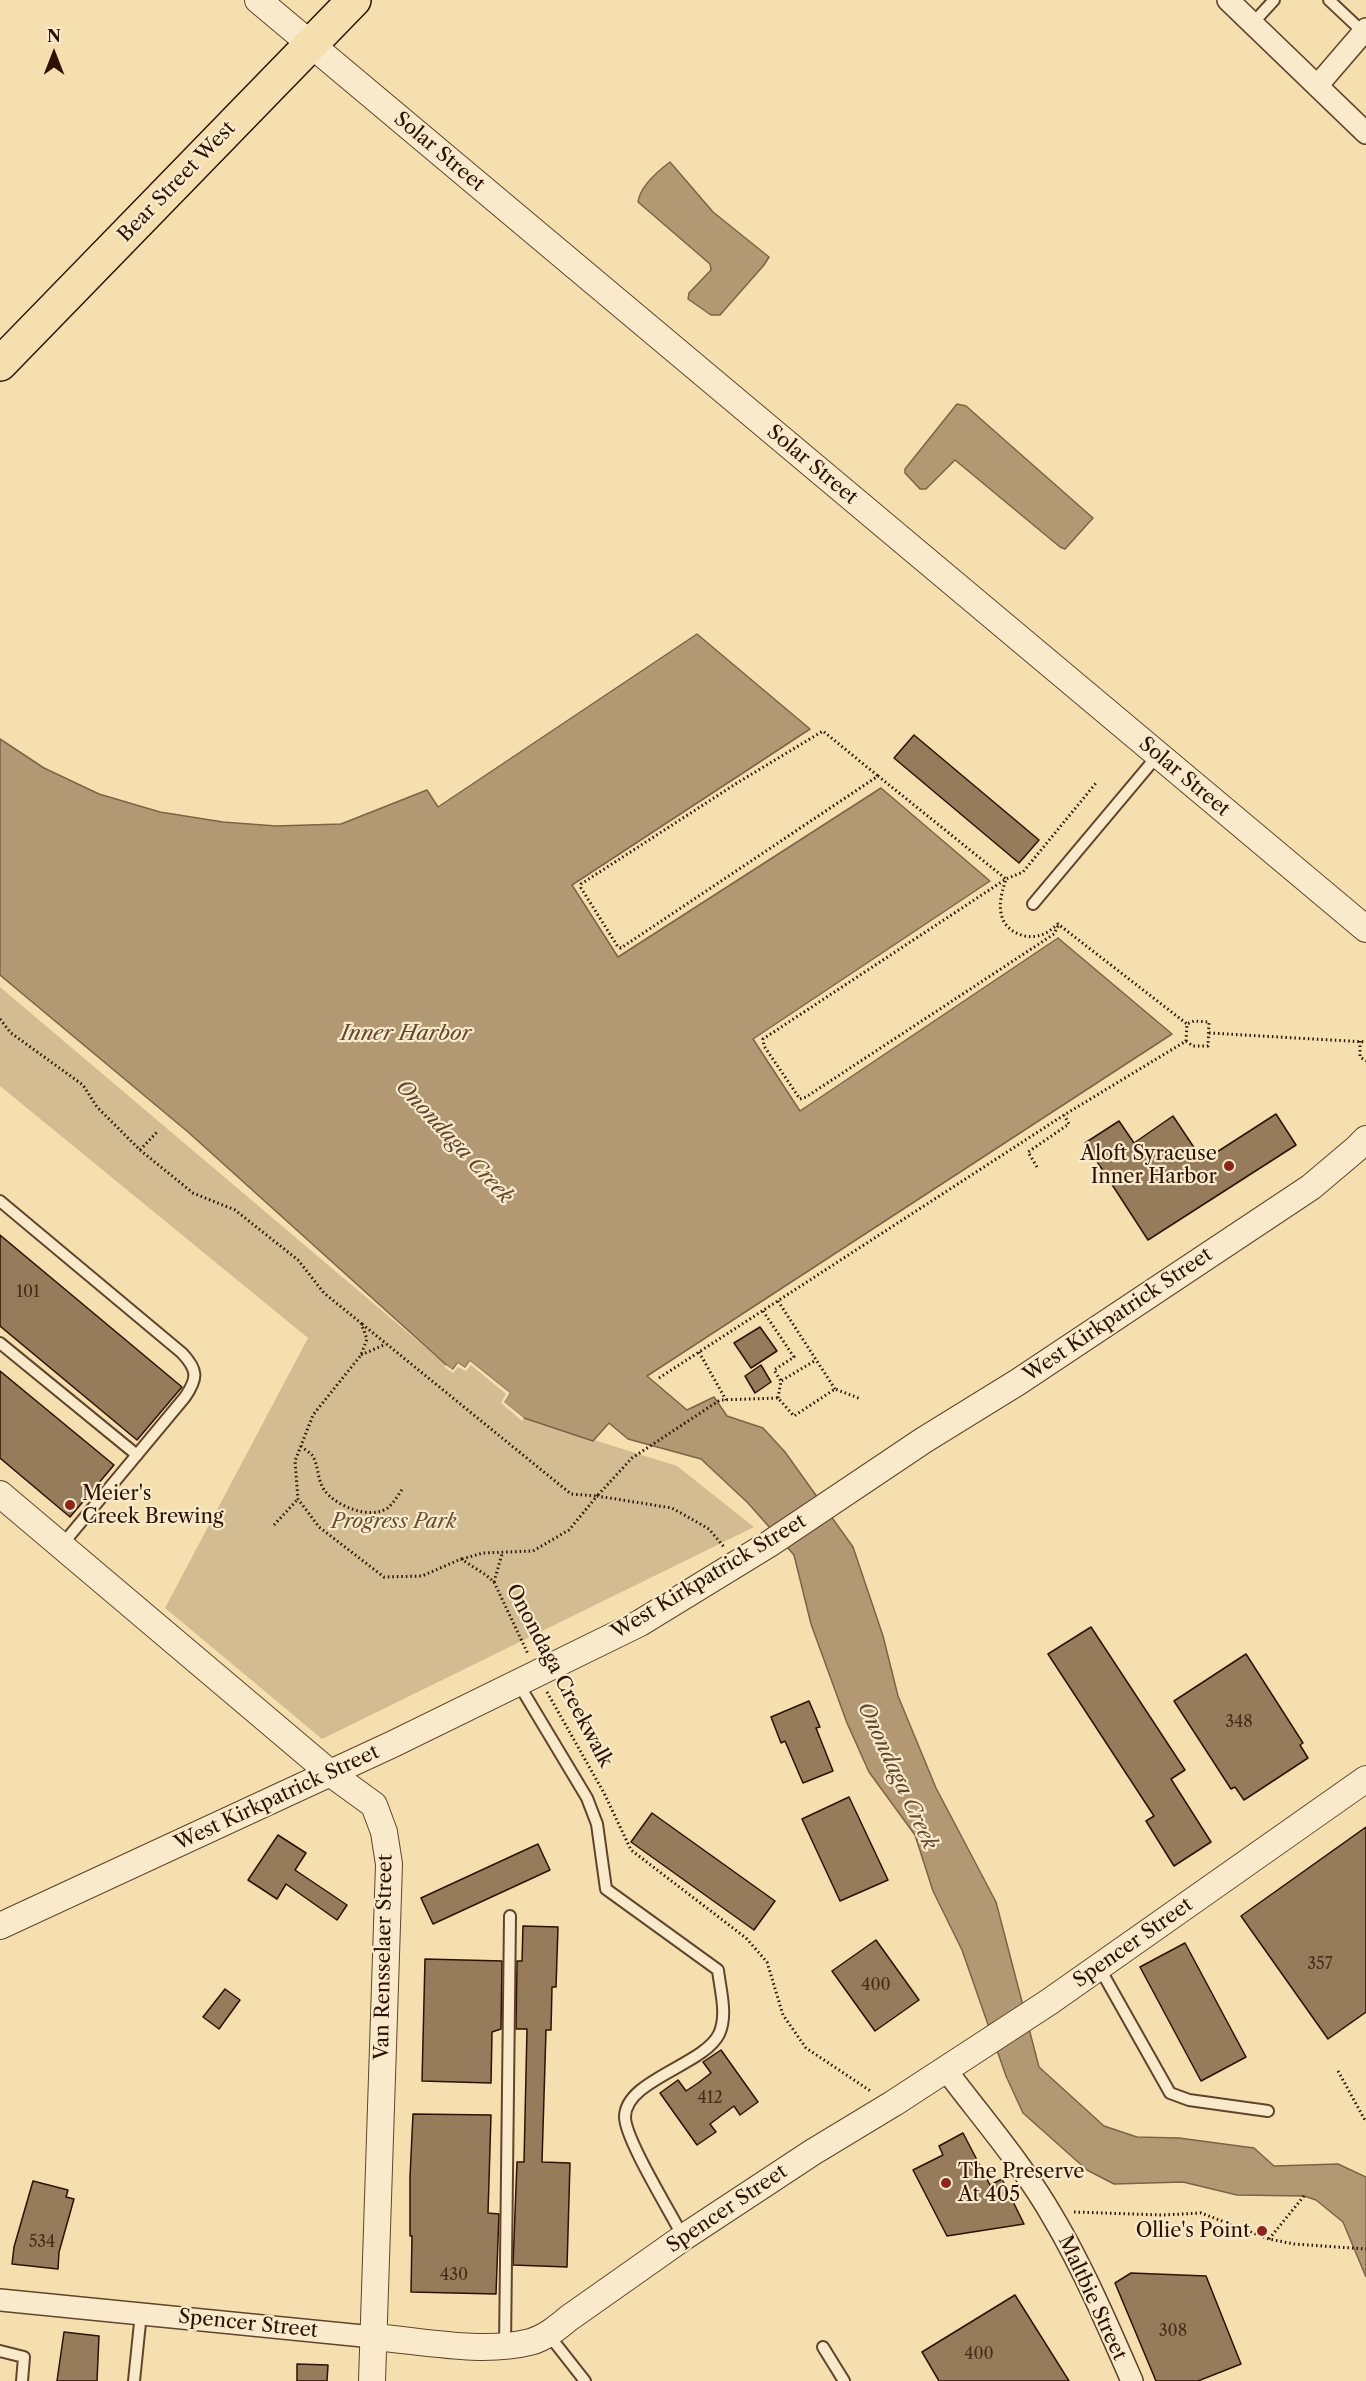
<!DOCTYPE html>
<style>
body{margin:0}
#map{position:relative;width:1366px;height:2381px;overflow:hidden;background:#f5dfaf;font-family:"Libre Caslon Text",serif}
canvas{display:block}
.north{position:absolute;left:24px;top:24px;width:60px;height:60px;-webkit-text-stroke:4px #f8eacb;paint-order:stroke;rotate:0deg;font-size:16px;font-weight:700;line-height:24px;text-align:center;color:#2f1101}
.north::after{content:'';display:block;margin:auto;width:21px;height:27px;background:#2f1101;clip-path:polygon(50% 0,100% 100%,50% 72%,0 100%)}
</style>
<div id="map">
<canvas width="1366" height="2381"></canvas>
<div class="north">N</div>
</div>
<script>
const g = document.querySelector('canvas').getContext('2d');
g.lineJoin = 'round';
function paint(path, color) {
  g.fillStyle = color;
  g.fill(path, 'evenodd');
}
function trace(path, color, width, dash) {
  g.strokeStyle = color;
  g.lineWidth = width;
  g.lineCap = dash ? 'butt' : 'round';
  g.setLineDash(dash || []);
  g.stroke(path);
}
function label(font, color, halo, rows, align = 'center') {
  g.font = font + ' "Libre Caslon Text",serif';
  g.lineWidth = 4.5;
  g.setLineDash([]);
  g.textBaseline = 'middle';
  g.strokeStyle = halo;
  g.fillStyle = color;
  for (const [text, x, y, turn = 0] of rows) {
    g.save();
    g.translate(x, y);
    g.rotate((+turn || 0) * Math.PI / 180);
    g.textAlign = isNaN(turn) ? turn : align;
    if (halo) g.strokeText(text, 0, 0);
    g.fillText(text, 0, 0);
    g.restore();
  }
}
paint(new Path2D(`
 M 0,987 L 452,1370 L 470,1361 L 510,1393 L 524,1418 L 677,1466 L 754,1527 L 322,1739 L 165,1608 L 308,1338 L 0,1086 Z`), '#d3bc91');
const water = new Path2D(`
 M 670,162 L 713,212 L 769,257 L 764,265 L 720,315 L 711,315 L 688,299 L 689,293 L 711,270 L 710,264 L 638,202 C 640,186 658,171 670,162 Z
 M 957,404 L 966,406 L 1093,518 L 1065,549 L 1060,547 L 955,460 L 926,489 L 920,489 L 905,473 L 905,469 Z
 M 697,634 L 810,729 L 572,885 L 618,957 L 881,788 L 990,881 L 753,1039 L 800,1111 L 1058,938 L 1172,1034 L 647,1376 L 687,1410 L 714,1397 L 727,1416 L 763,1428 L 785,1452 L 853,1547 L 883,1636 L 898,1696 L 936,1788 L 996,1902 L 1039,2067 L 1104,2126 L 1137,2137 L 1179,2138 L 1254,2148 L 1274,2166 L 1338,2164 L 1366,2177 L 1366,2277 L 1343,2222 L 1316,2200 L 1304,2196 L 1237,2195 L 1183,2182 L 1114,2184 L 1087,2170 L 1023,2113 L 1006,2076 L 962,1950 L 933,1891 L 915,1835 L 869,1772 L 847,1723 L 811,1624 L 794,1555 L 748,1503 L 701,1459 L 628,1439 L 609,1423 L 593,1441 L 524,1418 L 503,1402 L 510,1393 L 470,1361 L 465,1368 L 458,1363 L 452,1370 L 188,1132 L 0,975 L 0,739 L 44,768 L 99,794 L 160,812 L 223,822 L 276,826 L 341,824 L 427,790 L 438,807 Z`);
paint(water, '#b29974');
trace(water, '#7e6346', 1.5);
paint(new Path2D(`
 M 470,1361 L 510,1393 L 504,1402 L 524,1418 L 522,1421 L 501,1403 L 506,1394 L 471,1365 L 466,1371 L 458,1367 L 453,1373 L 444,1367 L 446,1365 L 453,1370 L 458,1363 L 465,1368 Z`), '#f5dfaf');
const building = new Path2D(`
 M 914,735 L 1039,840 L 1019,863 L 894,758 Z
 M 1276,1114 L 1296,1145 L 1148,1240 L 1085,1143 L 1119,1121 L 1134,1143 L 1173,1116 L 1203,1161 Z
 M 0,1235 L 182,1387 L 137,1440 L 0,1326 Z
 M 760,1327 L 777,1351 L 751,1368 L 734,1343 Z
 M 761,1365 L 771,1382 L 755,1393 L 745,1376 Z
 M 0,1371 L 114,1465 L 70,1517 L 0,1458 Z
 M 1091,1627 L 1185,1770 L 1171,1779 L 1211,1842 L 1174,1866 L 1146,1821 L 1154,1816 L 1048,1654 Z
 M 1246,1654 L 1303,1743 L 1300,1745 L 1308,1758 L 1244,1800 L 1235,1787 L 1231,1789 L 1174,1701 Z
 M 809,1701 L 820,1727 L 816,1728 L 833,1771 L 803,1783 L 785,1741 L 781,1743 L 771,1717 Z
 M 849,1797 L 888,1880 L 840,1901 L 802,1819 Z
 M 652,1813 L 775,1901 L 754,1930 L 631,1842 Z
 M 1366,1827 L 1366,2012 L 1328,2039 L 1241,1916 Z
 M 278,1835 L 306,1853 L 295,1870 L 347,1905 L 337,1920 L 286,1884 L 277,1899 L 248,1880 Z
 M 538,1844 L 550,1870 L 433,1924 L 421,1898 Z
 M 523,1926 L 558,1927 L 556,1987 L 552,1987 L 551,2030 L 546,2030 L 542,2162 L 570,2163 L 567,2267 L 513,2265 L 517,2162 L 524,2162 L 527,2029 L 516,2029 L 517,1961 L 522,1961 Z
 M 876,1940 L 919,2000 L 875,2031 L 832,1971 Z
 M 1185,1943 L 1246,2057 L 1201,2081 L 1140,1967 Z
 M 425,1959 L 502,1961 L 501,2029 L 492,2032 L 491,2083 L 422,2081 Z
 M 225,1989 L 240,2000 L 219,2029 L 203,2017 Z
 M 721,2050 L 758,2102 L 740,2115 L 734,2106 L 710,2124 L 716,2132 L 697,2145 L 660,2093 L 678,2080 L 686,2091 L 698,2083 L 711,2073 L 703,2062 Z
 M 413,2114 L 491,2115 L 488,2213 L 499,2214 L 496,2294 L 411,2292 L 412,2236 L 410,2236 L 410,2177 Z
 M 963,2133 L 990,2185 L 1002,2179 L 1024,2224 L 947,2236 L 913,2170 L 943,2155 L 939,2146 Z
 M 33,2181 L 68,2190 L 66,2197 L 74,2199 L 59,2252 L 58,2269 L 12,2264 L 14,2247 Z
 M 1131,2273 L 1206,2276 L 1241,2364 L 1198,2381 L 1156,2381 L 1115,2283 Z
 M 1015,2295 L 1069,2381 L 939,2381 L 922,2352 Z
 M 64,2332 L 99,2336 L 97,2381 L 57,2381 Z
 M 297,2364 L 328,2365 L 327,2381 L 297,2381 Z`);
paint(building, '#967c5b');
trace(building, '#2f1101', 1.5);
const service = new Path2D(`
 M 1329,0 L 1363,32
 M 1252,24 L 1274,0
 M 1033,904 L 1158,755
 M 0,1201 L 182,1353 C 198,1370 198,1378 185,1397 L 61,1546
 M 0,1343 L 137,1455
 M 518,1683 L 587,1798 L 597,1824 L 606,1889 L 718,1970 C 720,1989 728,2015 719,2034 C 704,2065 625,2080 625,2117 C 625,2139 671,2213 683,2237
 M 1099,1967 L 1170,2093 L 1189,2100 L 1268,2111
 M 548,2334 L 585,2381
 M 505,2346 L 510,1916
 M 823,2347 L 844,2381
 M 0,2351 L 24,2357 L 22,2381
 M 134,2381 L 141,2313`);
const minor = new Path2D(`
 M 1228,0 L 1366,133
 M 1317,86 L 1366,29
 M 946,2070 C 983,2119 1024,2166 1054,2219 C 1083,2268 1109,2328 1132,2381
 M 0,2300 L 373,2337`);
const tertiary = new Path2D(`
 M 258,0 L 1366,929
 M 0,1494 L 330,1773 L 374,1805 L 384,1832 L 389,1864 L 372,2381
 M 0,1926 L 393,1744 L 640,1623 L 769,1544 L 924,1440 L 1018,1382 L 1311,1187 L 1356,1149 L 1366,1139
 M 373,2337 C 423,2341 482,2354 530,2342 C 545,2338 557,2328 569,2318 L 684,2237 L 813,2152 L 894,2103 L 1049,2002 L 1366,1779`);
const primary = new Path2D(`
 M 0,364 L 354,0`);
trace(service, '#60442c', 14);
trace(minor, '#60442c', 24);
trace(tertiary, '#60442c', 28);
trace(primary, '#2f1101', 36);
trace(new Path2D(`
 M 1058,926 L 1054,934 L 806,1097 L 800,1099 L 764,1046 L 763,1039 L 1006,879 L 1023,872 L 1096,783
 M 0,1019 L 11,1033 L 83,1085 L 97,1107 L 140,1150 L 193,1193 L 235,1210 L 298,1260 L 324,1293 L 361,1323 L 367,1339 L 361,1355 L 313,1415 L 295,1461 L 298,1499 L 319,1527 L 384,1577 L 422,1576 L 461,1559 L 486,1575 L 494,1582 L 528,1654
 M 1209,1033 L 1366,1042
 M 1186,1041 L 1193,1046 L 1208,1046 L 1209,1022 L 1194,1021 L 1187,1024
 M 1360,1041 L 1360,1057 L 1366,1061
 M 140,1150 L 157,1132
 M 1037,1167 L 1028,1152 L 1069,1124 L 1064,1115
 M 778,1301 L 835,1389
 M 763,1311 L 794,1357 L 774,1370 L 781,1381
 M 362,1324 L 571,1494 L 597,1496 L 632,1458 L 720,1400 L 778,1398 L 794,1416 L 835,1389 L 861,1399
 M 699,1352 L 726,1400
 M 361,1355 L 386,1344
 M 659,1378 L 1064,1115 L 1186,1041 L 1187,1024 L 1058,924 C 1052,929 1045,935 1037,936 C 1024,939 1006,931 1002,917 C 998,904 1002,892 1006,879 L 878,776 L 621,948 L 618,947 L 581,888 L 581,884 L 737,783 L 823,731 L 878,776
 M 778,1398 L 781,1381 L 816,1360
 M 301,1446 C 304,1449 309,1452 312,1455 C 319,1465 317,1481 325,1491 C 336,1506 372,1521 389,1507 C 394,1502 399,1494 403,1488
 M 274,1525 L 297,1500
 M 462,1559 L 483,1553 L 533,1551 L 569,1530 L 597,1496 L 672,1508 L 709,1529 L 724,1547
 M 494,1582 L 502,1554
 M 547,1692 L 604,1793 L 631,1850 L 746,1938 L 767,1962 L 783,2015 L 806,2048 L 872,2092
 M 1338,2071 L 1366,2122
 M 1074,2212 L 1162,2215 L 1201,2213 L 1269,2239 L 1294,2244 L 1366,2249
 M 1269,2239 L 1304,2196`), '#2f1101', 3, [1.5, 3]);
trace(service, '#f8eacb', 10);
trace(minor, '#f8eacb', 21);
trace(tertiary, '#f8eacb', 26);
trace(primary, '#f5dfaf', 33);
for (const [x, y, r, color] of [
 [1229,1166,6,"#8f2418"],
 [70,1505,6,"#8f2418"],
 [946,2183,6,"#8f2418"],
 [1262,2231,6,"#8f2418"]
]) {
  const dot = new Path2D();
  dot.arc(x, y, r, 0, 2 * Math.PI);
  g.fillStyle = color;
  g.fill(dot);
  trace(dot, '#f8eacb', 2);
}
label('16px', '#492c18', null, [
 ["101",28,1292],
 ["348",1239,1722],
 ["357",1320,1964],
 ["400",876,1985],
 ["412",710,2098],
 ["534",42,2242],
 ["430",454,2275],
 ["308",1173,2331],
 ["400",979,2354]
]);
label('20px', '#2f1101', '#f8eacb', [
 ["Solar Street",439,152,40],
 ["Bear Street West",177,182,-46],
 ["Solar Street",812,465,40],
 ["Solar Street",1184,777,40],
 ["West Kirkpatrick Street",1118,1315,-34],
 ["West Kirkpatrick Street",709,1577,-31],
 ["Onondaga Creekwalk",559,1676,62],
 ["West Kirkpatrick Street",277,1798,-25],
 ["Spencer Street",1133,1943,-35],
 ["Van Rensselaer Street",384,1957,-89],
 ["Spencer Street",727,2209,-34],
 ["Maltbie Street",1092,2298,65],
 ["Spencer Street",248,2324,6]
]);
label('20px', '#2f1101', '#f8eacb', [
 ["Aloft Syracuse",1217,1154],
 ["Inner Harbor",1217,1177],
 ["Meier's",82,1494,"left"],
 ["Creek Brewing",82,1517,"left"],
 ["The Preserve",958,2172,"left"],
 ["At 405",958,2195,"left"],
 ["Ollie's Point",1250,2231]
], 'right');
label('italic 20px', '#684d33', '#f8eacb', [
 ["Progress Park",394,1522]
]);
label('italic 21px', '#63472f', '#f8eacb', [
 ["Inner Harbor",406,1034],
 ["Onondaga Creek",454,1142,47],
 ["Onondaga Creek",897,1776,65]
]);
</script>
